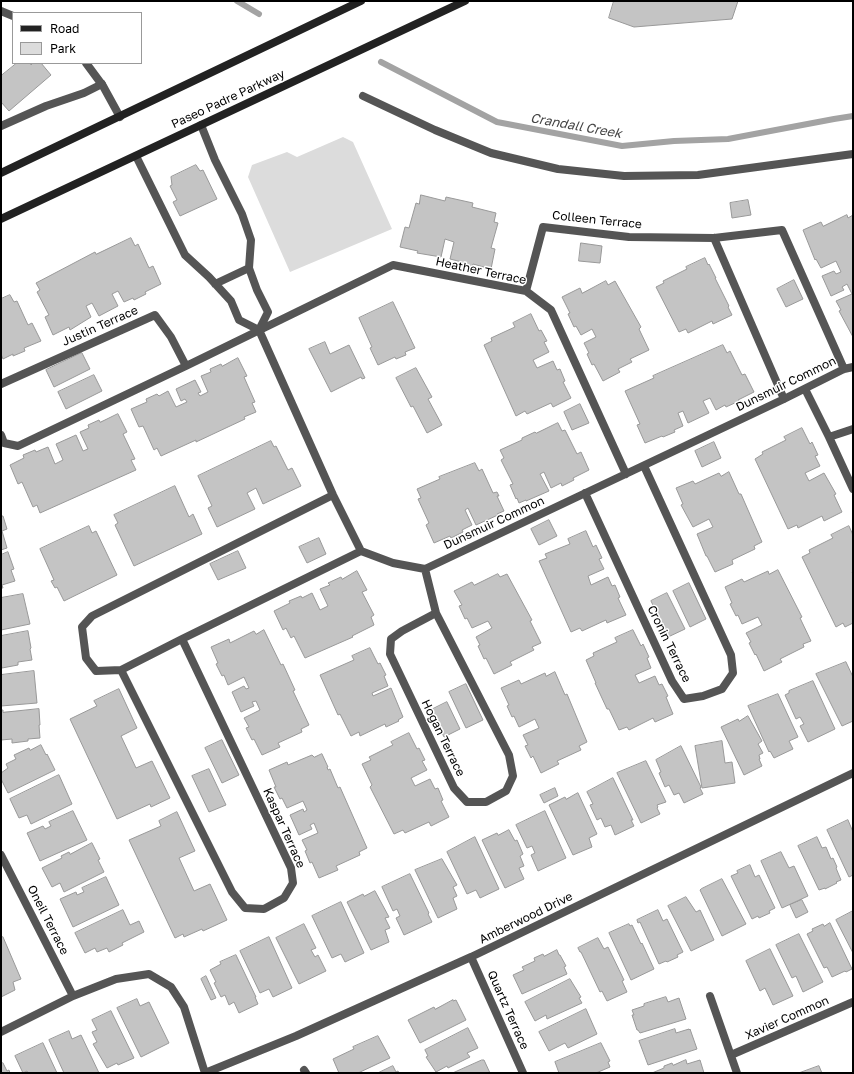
<!DOCTYPE html>
<style>
body{margin:0}
#map{position:relative;width:854px;height:1074px;overflow:hidden;background:#fff;font-family:"Golos Text",sans-serif}
canvas{display:block}
.frame{position:absolute;inset:0;border:2px solid #000;pointer-events:none}
.legend{position:absolute;left:12px;top:12px;width:130px;height:52px;box-sizing:border-box;background:#fff;border:1px solid #999;margin:0;padding:5px 7px;list-style:none;font-size:12px;color:#000}
.legend li{display:flex;align-items:center;gap:8px;height:20px}
.legend b{width:20px;border:1px solid #999}
</style>
<div id="map">
<canvas width="854" height="1074"></canvas>
<div class="frame"></div>
<ul class="legend">
<li><b style="height:5px;background:#222"></b>Road</li>
<li><b style="height:11px;background:#dcdcdc"></b>Park</li>
</ul>
</div>
<script>
const g = document.querySelector('canvas').getContext('2d');
g.lineJoin = 'round';
function paint(path, color) {
  g.fillStyle = color;
  g.fill(path, 'evenodd');
}
function trace(path, color, width, dash) {
  g.strokeStyle = color;
  g.lineWidth = width;
  g.lineCap = dash ? 'butt' : 'round';
  g.setLineDash(dash || []);
  g.stroke(path);
}
function label(font, color, halo, rows, align = 'center') {
  g.font = font + ' "Golos Text",sans-serif';
  g.lineWidth = 3;
  g.setLineDash([]);
  g.textBaseline = 'middle';
  g.strokeStyle = halo;
  g.fillStyle = color;
  for (const [text, x, y, turn = 0] of rows) {
    g.save();
    g.translate(x, y);
    g.rotate((+turn || 0) * Math.PI / 180);
    g.textAlign = isNaN(turn) ? turn : align;
    if (halo) g.strokeText(text, 0, 0);
    g.fillText(text, 0, 0);
    g.restore();
  }
}
paint(new Path2D(`
 M 343,137 L 353,142 L 392,229 L 290,272 L 248,177 L 252,165 L 287,152 L 297,157 Z`), '#dcdcdc');
trace(new Path2D(`
 M 237,1 L 259,14
 M 381,62 L 497,122 L 622,146 L 674,141 L 728,139 L 834,119 L 853,116`), '#a3a3a3', 6);
const building = new Path2D(`
 M 614,1 L 738,1 L 732,19 L 634,27 L 609,18 Z
 M 17,63 L 30,63 L 31,65 L 33,63 L 41,63 L 51,75 L 9,111 L 1,102 L 1,76 Z
 M 196,165 L 200,171 L 203,170 L 217,199 L 180,216 L 173,202 L 177,200 L 170,186 L 172,185 L 171,177 Z
 M 421,195 L 445,201 L 446,197 L 473,203 L 472,207 L 496,213 L 494,222 L 498,223 L 491,248 L 495,249 L 491,269 L 473,264 L 472,267 L 461,264 L 462,262 L 450,259 L 454,242 L 445,239 L 441,257 L 417,253 L 418,251 L 400,247 L 405,227 L 409,228 L 416,203 L 419,204 Z
 M 748,200 L 751,215 L 732,218 L 730,203 Z
 M 847,215 L 848,218 L 853,215 L 853,337 L 839,311 L 841,310 L 836,301 L 852,294 L 847,284 L 842,287 L 844,290 L 831,296 L 822,276 L 834,271 L 836,274 L 841,272 L 836,261 L 821,268 L 816,259 L 815,260 L 803,230 L 821,222 L 823,226 Z
 M 131,238 L 135,246 L 138,244 L 149,268 L 153,266 L 161,284 L 145,292 L 146,294 L 134,300 L 133,298 L 124,302 L 118,291 L 112,294 L 118,306 L 99,316 L 92,303 L 86,306 L 91,317 L 70,330 L 69,327 L 53,335 L 45,317 L 49,315 L 37,292 L 40,290 L 36,283 L 95,252 L 96,254 Z
 M 581,243 L 602,246 L 600,263 L 579,261 Z
 M 705,258 L 708,265 L 709,264 L 716,278 L 715,278 L 729,306 L 728,307 L 732,315 L 713,324 L 712,321 L 688,333 L 686,329 L 679,332 L 656,287 L 664,283 L 663,281 L 687,269 L 686,267 Z
 M 794,280 L 803,299 L 786,307 L 777,289 Z
 M 606,281 L 608,285 L 615,281 L 641,327 L 639,329 L 649,350 L 630,359 L 632,362 L 618,369 L 620,372 L 603,381 L 594,364 L 592,365 L 587,354 L 589,353 L 584,343 L 596,337 L 592,329 L 581,335 L 576,326 L 574,327 L 568,314 L 570,313 L 562,297 L 580,288 L 582,293 Z
 M 10,295 L 14,302 L 17,301 L 28,325 L 32,323 L 41,341 L 24,348 L 25,351 L 13,356 L 13,354 L 3,359 L 1,354 L 1,299 Z
 M 393,302 L 415,348 L 405,352 L 406,355 L 396,359 L 395,357 L 378,365 L 370,348 L 372,347 L 359,318 Z
 M 531,314 L 539,331 L 541,330 L 547,341 L 544,342 L 549,352 L 533,360 L 537,368 L 553,361 L 557,370 L 560,369 L 565,381 L 563,382 L 571,398 L 553,407 L 551,403 L 527,414 L 525,411 L 516,416 L 484,345 L 492,341 L 491,338 L 515,327 L 513,323 Z
 M 325,342 L 330,354 L 349,345 L 365,378 L 362,379 L 361,377 L 331,392 L 309,349 Z
 M 723,345 L 727,353 L 730,351 L 742,375 L 745,374 L 754,392 L 738,400 L 739,401 L 726,407 L 725,405 L 716,410 L 710,398 L 703,401 L 709,413 L 688,423 L 683,411 L 678,413 L 683,426 L 674,430 L 675,432 L 663,437 L 662,436 L 645,443 L 637,425 L 640,424 L 625,391 L 654,378 L 653,376 Z
 M 82,353 L 90,369 L 54,387 L 46,370 Z
 M 238,358 L 247,376 L 244,377 L 255,402 L 252,403 L 256,412 L 244,417 L 245,419 L 196,442 L 196,440 L 161,456 L 157,448 L 154,450 L 143,426 L 139,427 L 131,409 L 147,402 L 146,399 L 157,394 L 159,396 L 168,391 L 176,407 L 187,402 L 185,399 L 181,401 L 176,389 L 195,380 L 201,392 L 198,393 L 200,396 L 208,392 L 201,376 L 211,372 L 210,369 L 221,364 L 222,366 Z
 M 416,368 L 432,397 L 428,399 L 442,425 L 427,433 L 413,406 L 411,407 L 396,378 Z
 M 94,375 L 102,391 L 66,409 L 58,392 Z
 M 580,404 L 589,423 L 572,430 L 564,412 Z
 M 118,414 L 127,432 L 123,434 L 135,459 L 131,460 L 136,470 L 40,513 L 37,505 L 33,507 L 22,482 L 18,484 L 10,465 L 24,458 L 23,455 L 35,450 L 36,452 L 48,447 L 55,464 L 63,460 L 56,444 L 76,435 L 83,451 L 88,449 L 80,432 L 89,428 L 88,425 L 99,420 L 100,422 Z
 M 558,423 L 562,431 L 565,430 L 577,454 L 581,452 L 589,470 L 573,478 L 574,480 L 562,486 L 561,483 L 551,488 L 544,472 L 540,474 L 549,491 L 526,501 L 526,500 L 519,503 L 517,498 L 516,499 L 510,485 L 513,484 L 501,460 L 504,458 L 500,450 L 522,440 L 522,438 L 535,432 L 536,433 Z
 M 802,428 L 810,444 L 812,442 L 818,455 L 815,456 L 820,466 L 805,473 L 809,481 L 824,473 L 836,494 L 834,495 L 842,512 L 824,521 L 822,516 L 798,528 L 797,525 L 788,529 L 755,459 L 763,454 L 762,452 L 786,440 L 784,437 Z
 M 271,441 L 274,447 L 276,446 L 288,470 L 292,468 L 301,486 L 263,504 L 256,488 L 247,493 L 255,509 L 217,527 L 208,508 L 212,506 L 198,476 Z
 M 714,442 L 721,458 L 702,467 L 695,451 Z
 M 475,463 L 479,471 L 482,469 L 493,493 L 497,492 L 499,496 L 497,496 L 504,511 L 497,514 L 498,515 L 476,525 L 468,508 L 465,510 L 472,525 L 462,530 L 463,532 L 451,538 L 450,536 L 434,543 L 426,525 L 429,523 L 418,499 L 421,498 L 417,489 L 440,479 L 439,477 Z
 M 729,472 L 739,494 L 741,494 L 762,542 L 754,546 L 755,549 L 732,560 L 733,564 L 715,572 L 707,556 L 706,556 L 697,534 L 713,527 L 709,519 L 693,527 L 681,505 L 683,504 L 676,488 L 693,481 L 695,484 L 719,473 L 721,476 Z
 M 175,486 L 189,517 L 193,514 L 202,534 L 134,566 L 115,525 L 118,523 L 114,515 Z
 M 1,516 L 3,516 L 7,529 L 2,531 L 7,548 L 1,550 Z
 M 549,520 L 557,536 L 539,545 L 531,529 Z
 M 89,526 L 92,533 L 96,531 L 117,575 L 64,601 L 57,587 L 55,588 L 51,581 L 54,580 L 40,549 Z
 M 849,526 L 853,535 L 853,571 L 852,572 L 853,574 L 853,623 L 845,627 L 843,623 L 836,627 L 802,557 L 810,553 L 809,550 L 833,538 L 831,535 Z
 M 586,531 L 593,547 L 596,545 L 602,558 L 599,559 L 604,569 L 588,576 L 591,585 L 608,577 L 612,586 L 615,585 L 620,597 L 618,598 L 626,615 L 607,623 L 606,620 L 582,631 L 580,628 L 571,632 L 539,561 L 547,558 L 545,554 L 570,544 L 568,539 Z
 M 319,538 L 326,554 L 307,563 L 299,547 Z
 M 238,551 L 246,568 L 218,580 L 210,564 Z
 M 8,552 L 14,569 L 11,570 L 15,581 L 2,585 L 3,588 L 1,588 L 1,555 Z
 M 778,570 L 802,617 L 800,618 L 811,641 L 803,644 L 804,647 L 780,659 L 782,662 L 764,671 L 756,654 L 755,655 L 749,643 L 751,642 L 746,633 L 762,625 L 758,617 L 742,624 L 738,615 L 736,616 L 730,604 L 732,603 L 725,587 L 742,579 L 744,582 L 768,571 L 769,574 Z
 M 357,571 L 367,590 L 362,592 L 374,615 L 371,617 L 374,625 L 352,636 L 353,637 L 305,658 L 294,636 L 291,638 L 286,628 L 283,630 L 274,611 L 290,603 L 289,601 L 301,596 L 302,598 L 312,593 L 320,610 L 328,606 L 320,589 L 330,585 L 328,583 L 341,577 L 342,579 Z
 M 498,574 L 500,577 L 507,574 L 532,620 L 530,621 L 541,643 L 532,647 L 534,650 L 510,662 L 512,665 L 494,674 L 486,658 L 484,659 L 478,646 L 480,645 L 476,637 L 492,628 L 488,621 L 472,628 L 467,618 L 465,619 L 459,606 L 462,605 L 454,591 L 472,582 L 474,585 Z
 M 689,583 L 706,619 L 690,627 L 673,591 Z
 M 667,593 L 685,629 L 668,637 L 651,601 Z
 M 23,594 L 30,624 L 1,630 L 1,598 Z
 M 264,630 L 281,665 L 283,664 L 295,690 L 293,691 L 309,725 L 301,729 L 302,732 L 278,743 L 280,747 L 262,755 L 254,739 L 252,740 L 246,728 L 249,727 L 244,718 L 260,710 L 256,701 L 252,702 L 254,706 L 241,712 L 232,692 L 244,686 L 246,689 L 249,688 L 244,677 L 228,685 L 224,675 L 222,676 L 216,664 L 218,663 L 211,647 L 229,639 L 230,643 L 254,631 L 256,634 Z
 M 633,630 L 641,646 L 643,644 L 649,657 L 647,658 L 651,668 L 635,675 L 639,683 L 655,676 L 659,685 L 662,684 L 668,696 L 666,697 L 673,714 L 655,722 L 653,718 L 629,730 L 627,727 L 619,730 L 609,709 L 607,709 L 595,683 L 596,683 L 586,660 L 594,656 L 593,653 L 617,642 L 615,638 Z
 M 28,631 L 31,648 L 30,649 L 32,660 L 18,662 L 18,665 L 2,668 L 1,664 L 1,636 Z
 M 370,648 L 378,664 L 380,663 L 386,675 L 384,676 L 388,686 L 372,693 L 373,696 L 391,688 L 403,717 L 398,720 L 399,721 L 386,727 L 385,724 L 360,736 L 359,732 L 351,736 L 340,714 L 338,715 L 320,675 L 354,660 L 352,656 Z
 M 846,662 L 853,677 L 853,721 L 842,726 L 816,674 Z
 M 34,671 L 37,703 L 1,706 L 1,675 Z
 M 555,672 L 565,695 L 567,694 L 587,742 L 579,746 L 581,750 L 557,761 L 559,764 L 541,773 L 533,756 L 531,758 L 525,746 L 528,745 L 523,735 L 539,728 L 535,719 L 519,727 L 514,716 L 512,717 L 507,706 L 509,705 L 501,688 L 519,680 L 521,684 L 545,673 L 546,676 Z
 M 813,681 L 835,729 L 808,742 L 800,726 L 804,724 L 800,717 L 796,719 L 785,695 L 789,693 L 789,691 Z
 M 466,684 L 483,720 L 466,728 L 449,692 Z
 M 119,689 L 137,728 L 121,736 L 136,768 L 152,761 L 170,798 L 151,807 L 150,804 L 117,819 L 70,719 L 97,706 L 94,701 Z
 M 778,694 L 798,737 L 789,741 L 793,749 L 774,758 L 770,751 L 769,752 L 748,706 Z
 M 447,702 L 460,729 L 444,737 L 431,710 Z
 M 39,709 L 40,725 L 39,725 L 40,738 L 28,739 L 28,741 L 12,743 L 12,739 L 1,740 L 1,710 L 3,710 L 3,712 Z
 M 748,716 L 762,741 L 758,744 L 763,753 L 759,755 L 760,759 L 759,759 L 762,766 L 744,775 L 721,727 L 738,719 L 739,721 Z
 M 409,733 L 417,749 L 419,748 L 425,760 L 422,761 L 427,770 L 411,778 L 415,786 L 430,779 L 435,789 L 438,788 L 443,800 L 441,801 L 449,817 L 431,826 L 429,822 L 405,833 L 403,830 L 394,834 L 370,787 L 372,785 L 362,764 L 371,760 L 369,757 L 393,745 L 391,742 Z
 M 222,740 L 239,775 L 222,783 L 205,748 Z
 M 722,741 L 725,763 L 732,762 L 735,783 L 702,788 L 695,746 Z
 M 41,745 L 46,755 L 47,754 L 55,770 L 8,793 L 1,779 L 1,773 L 8,768 L 6,764 L 16,759 L 14,755 L 29,748 L 30,750 Z
 M 681,746 L 701,787 L 700,788 L 703,794 L 684,803 L 679,793 L 674,795 L 669,785 L 665,787 L 659,773 L 661,772 L 656,760 Z
 M 322,754 L 328,767 L 327,767 L 328,770 L 330,769 L 338,788 L 340,787 L 367,848 L 359,852 L 360,855 L 336,866 L 338,870 L 319,878 L 312,862 L 310,863 L 305,851 L 307,850 L 302,840 L 318,833 L 314,823 L 310,825 L 312,829 L 299,835 L 290,815 L 303,809 L 304,812 L 307,810 L 303,801 L 287,808 L 282,798 L 280,799 L 274,787 L 276,787 L 269,770 L 287,762 L 288,765 L 312,755 L 314,757 Z
 M 646,761 L 666,802 L 657,805 L 658,807 L 657,808 L 660,814 L 641,823 L 617,773 Z
 M 209,769 L 226,805 L 209,812 L 192,776 Z
 M 59,775 L 72,804 L 31,824 L 27,815 L 19,818 L 10,799 Z
 M 613,778 L 633,820 L 631,820 L 634,826 L 615,835 L 611,825 L 605,827 L 601,818 L 597,820 L 590,805 L 593,804 L 587,792 Z
 M 555,788 L 558,796 L 544,803 L 540,795 Z
 M 578,793 L 597,834 L 589,838 L 592,847 L 573,855 L 549,805 L 565,797 L 566,799 Z
 M 73,811 L 87,840 L 40,861 L 27,833 L 43,826 L 45,829 L 51,826 L 49,822 Z
 M 545,811 L 566,858 L 538,871 L 531,855 L 535,853 L 532,846 L 527,848 L 516,825 Z
 M 177,812 L 195,851 L 179,858 L 194,891 L 210,884 L 227,920 L 203,931 L 202,929 L 184,937 L 183,934 L 175,938 L 129,840 L 161,826 L 159,821 Z
 M 848,820 L 853,832 L 853,875 L 849,877 L 827,830 Z
 M 509,830 L 515,841 L 517,840 L 523,854 L 520,856 L 524,866 L 519,868 L 524,879 L 505,888 L 482,840 L 497,833 L 498,835 Z
 M 475,837 L 499,889 L 480,898 L 476,890 L 467,894 L 447,852 Z
 M 817,837 L 822,848 L 826,847 L 831,859 L 833,858 L 837,867 L 836,868 L 841,880 L 836,882 L 837,883 L 825,889 L 825,888 L 819,890 L 798,846 Z
 M 92,843 L 100,859 L 98,860 L 104,872 L 64,892 L 60,883 L 52,887 L 42,868 L 62,858 L 61,856 L 69,852 L 70,854 Z
 M 781,852 L 789,868 L 794,866 L 808,896 L 782,908 L 761,861 Z
 M 442,859 L 457,885 L 453,887 L 457,896 L 453,898 L 457,909 L 438,918 L 415,870 Z
 M 750,865 L 755,877 L 759,875 L 775,908 L 769,911 L 770,913 L 759,918 L 758,916 L 752,919 L 731,876 L 738,873 L 737,871 Z
 M 410,874 L 429,913 L 428,914 L 432,922 L 404,935 L 396,918 L 400,916 L 397,909 L 393,911 L 382,887 Z
 M 106,877 L 119,905 L 73,927 L 60,899 L 76,892 L 77,895 L 84,892 L 82,888 Z
 M 722,879 L 746,924 L 722,936 L 700,890 L 701,889 Z
 M 375,891 L 389,917 L 385,918 L 390,928 L 385,930 L 389,942 L 371,950 L 347,902 L 363,894 L 364,896 Z
 M 686,897 L 696,912 L 700,910 L 714,940 L 691,951 L 668,906 Z
 M 802,900 L 808,912 L 796,918 L 790,905 Z
 M 341,902 L 364,953 L 345,962 L 341,954 L 332,958 L 312,916 Z
 M 123,910 L 130,925 L 139,921 L 144,932 L 122,943 L 123,945 L 109,952 L 107,948 L 97,952 L 95,948 L 85,953 L 75,933 Z
 M 658,910 L 663,921 L 667,919 L 683,952 L 677,955 L 678,957 L 667,962 L 666,961 L 659,964 L 640,922 L 638,923 L 637,920 Z
 M 853,911 L 853,953 L 836,920 Z
 M 830,923 L 852,969 L 846,972 L 845,971 L 832,977 L 827,967 L 824,968 L 807,934 L 813,931 L 812,929 L 823,924 L 824,926 Z
 M 304,924 L 316,948 L 311,950 L 315,957 L 318,955 L 326,971 L 299,984 L 276,938 Z
 M 629,924 L 630,926 L 632,925 L 641,944 L 642,943 L 654,969 L 631,980 L 609,933 Z
 M 799,934 L 823,982 L 803,992 L 796,976 L 792,978 L 776,945 Z
 M 3,937 L 21,979 L 13,982 L 15,990 L 1,997 L 1,938 Z
 M 269,937 L 292,988 L 273,997 L 269,989 L 260,993 L 240,951 Z
 M 598,938 L 604,949 L 608,947 L 624,980 L 622,981 L 627,992 L 607,1001 L 602,991 L 600,992 L 581,952 L 580,952 L 578,948 Z
 M 770,949 L 793,996 L 773,1005 L 765,988 L 760,991 L 746,961 Z
 M 557,950 L 559,955 L 560,955 L 566,966 L 564,967 L 567,974 L 522,994 L 513,975 L 524,970 L 522,967 L 535,961 L 534,958 L 543,954 L 544,956 Z
 M 236,955 L 256,997 L 255,997 L 258,1004 L 239,1013 L 234,1002 L 229,1005 L 225,995 L 221,997 L 214,983 L 216,982 L 210,970 L 221,964 L 220,962 Z
 M 206,976 L 216,998 L 211,1000 L 201,979 Z
 M 570,979 L 581,997 L 579,998 L 582,1003 L 547,1019 L 546,1015 L 535,1021 L 525,1002 Z
 M 666,997 L 668,1002 L 679,998 L 686,1019 L 640,1033 L 638,1030 L 637,1030 L 632,1015 L 634,1015 L 632,1010 L 644,1006 L 644,1004 Z
 M 137,999 L 140,1006 L 149,1002 L 169,1043 L 141,1057 L 117,1008 Z
 M 453,1000 L 453,1001 L 456,1000 L 466,1020 L 420,1043 L 408,1020 L 434,1007 L 435,1009 Z
 M 586,1009 L 597,1034 L 568,1048 L 565,1043 L 549,1051 L 539,1032 Z
 M 111,1011 L 134,1058 L 118,1065 L 117,1063 L 107,1068 L 93,1044 L 97,1042 L 92,1032 L 97,1030 L 92,1020 Z
 M 468,1028 L 478,1048 L 467,1053 L 470,1057 L 448,1068 L 447,1066 L 436,1072 L 426,1057 L 428,1056 L 425,1050 Z
 M 675,1029 L 676,1033 L 689,1029 L 689,1030 L 690,1029 L 697,1049 L 648,1065 L 639,1041 Z
 M 69,1031 L 72,1039 L 81,1035 L 99,1073 L 64,1073 L 49,1040 Z
 M 378,1036 L 390,1058 L 358,1073 L 339,1073 L 333,1059 L 354,1049 L 353,1047 Z
 M 43,1043 L 57,1073 L 28,1073 L 27,1071 L 23,1073 L 15,1056 Z
 M 601,1043 L 610,1061 L 608,1062 L 610,1067 L 596,1073 L 559,1073 L 555,1062 Z
 M 482,1060 L 484,1060 L 490,1073 L 453,1073 Z
 M 686,1060 L 687,1064 L 700,1060 L 704,1073 L 652,1073 L 664,1068 L 664,1066 L 672,1063 L 673,1065 Z
 M 3,1063 L 7,1071 L 9,1070 L 10,1073 L 1,1073 L 1,1064 Z
 M 393,1066 L 396,1072 L 398,1071 L 399,1073 L 378,1073 Z
 M 819,1066 L 822,1073 L 799,1073 Z`);
paint(building, '#c4c4c4');
trace(building, '#999', 1);
trace(new Path2D(`
 M 363,96 L 435,130 L 491,153 L 558,169 L 624,176 L 698,175 L 853,154
 M 1,126 L 46,106 L 84,93 L 102,84`), '#555', 8);
trace(new Path2D(`
 M 1,11 L 13,16
 M 86,63 L 103,86 L 120,117
 M 201,125 L 215,160 L 242,214 L 251,240 L 249,268 L 257,290 L 268,312 L 259,330
 M 136,156 L 185,255 L 209,277 L 231,301 L 239,320 L 259,330 L 333,495 L 361,551 L 393,563 L 425,569 L 784,399 L 844,369 L 853,367
 M 714,238 L 784,399
 M 215,284 L 249,268
 M 526,291 L 543,227 L 629,237 L 714,238 L 782,230 L 844,369
 M 186,366 L 393,265 L 526,291 L 551,310 L 626,474
 M 1,384 L 155,315 L 171,337 L 186,366 L 18,446 L 4,443 L 1,435
 M 805,389 L 829,437
 M 853,429 L 829,437 L 853,489
 M 585,493 L 672,681 L 684,699 L 703,696 L 722,689 L 733,673 L 731,655 L 644,466
 M 333,495 L 92,616 L 82,627 L 86,658 L 96,671 L 121,670 L 182,639 L 361,551
 M 425,569 L 436,613
 M 436,613 L 509,755 L 513,776 L 506,791 L 486,802 L 467,802 L 454,788 L 390,654 L 391,639 L 402,631 Z
 M 121,670 L 232,892 L 245,908 L 264,909 L 284,898 L 293,883 L 291,868 L 182,639
 M 1,855 L 73,996
 M 471,957 L 523,1073
 M 710,996 L 737,1073
 M 1,1032 L 73,996 L 116,979 L 149,974 L 171,987 L 184,1007 L 205,1073
 M 731,1055 L 853,1002
 M 304,1070 L 306,1073
 M 205,1073 L 296,1036 L 471,957 L 853,773`), '#555', 8);
trace(new Path2D(`
 M 1,173 L 361,1
 M 1,219 L 465,1`), '#222', 8);
label('12px', '#000', '#fff', [
 ["Paseo Padre Parkway",228,99,-25],
 ["Colleen Terrace",597,220,6],
 ["Heather Terrace",481,271,12],
 ["Justin Terrace",100,326,-24],
 ["Dunsmuir Common",786,384,-26],
 ["Dunsmuir Common",494,523,-25],
 ["Cronin Terrace",669,644,64],
 ["Hogan Terrace",443,738,64],
 ["Kaspar Terrace",284,828,66],
 ["Amberwood Drive",526,918,-26],
 ["Oneil Terrace",48,920,63],
 ["Quartz Terrace",508,1010,66],
 ["Xavier Common",787,1018,-24]
]);
label('italic 13px', '#444', '#fff', [
 ["Crandall Creek",576,126,10]
]);
</script>
